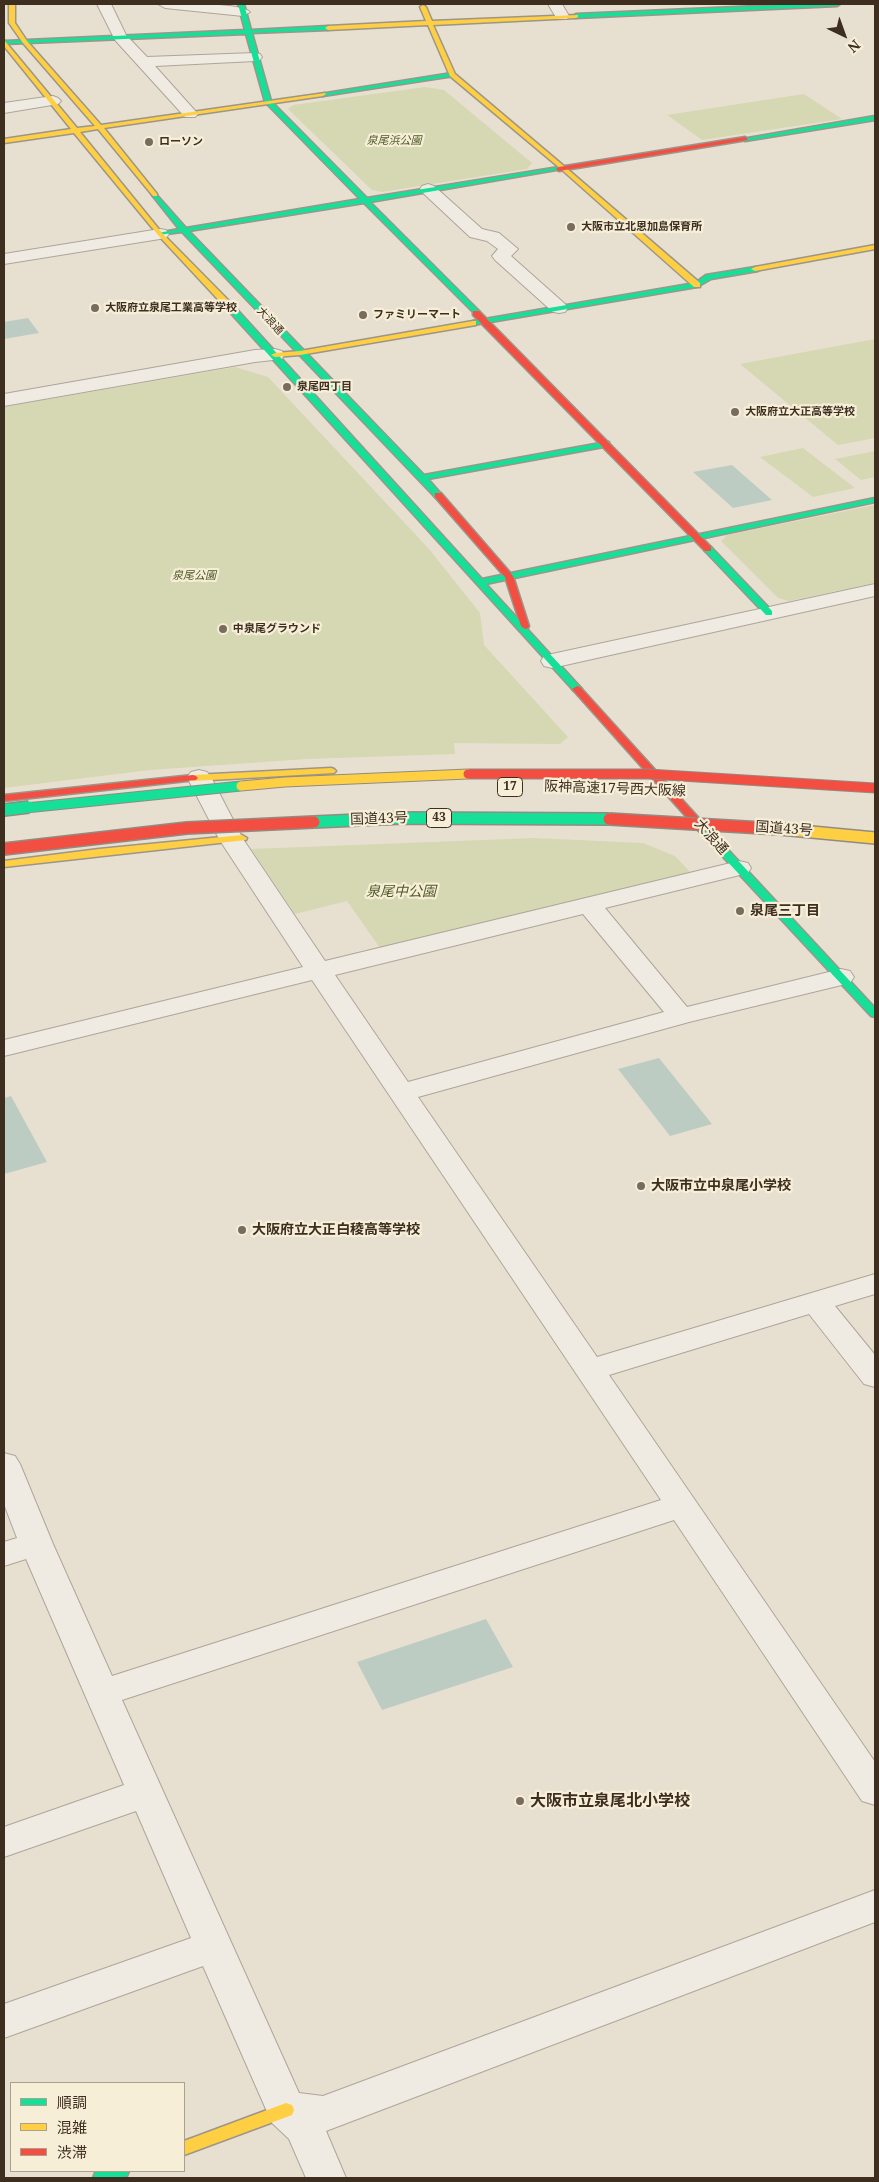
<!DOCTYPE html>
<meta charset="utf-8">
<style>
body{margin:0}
#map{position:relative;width:879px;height:2182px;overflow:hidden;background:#e7e0d1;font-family:"Noto Serif","Noto Sans JP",serif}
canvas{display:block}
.frame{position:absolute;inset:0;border:5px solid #3d2e20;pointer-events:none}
.legend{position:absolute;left:10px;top:2082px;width:175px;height:90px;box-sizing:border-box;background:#f7eed8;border:1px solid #ada18e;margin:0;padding:6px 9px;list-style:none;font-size:15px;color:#3d2e20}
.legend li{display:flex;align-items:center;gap:10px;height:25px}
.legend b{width:25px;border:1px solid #ada18e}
.north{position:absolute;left:819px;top:10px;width:50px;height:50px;-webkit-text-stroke:4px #f7eed8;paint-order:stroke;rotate:138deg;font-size:14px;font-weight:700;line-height:20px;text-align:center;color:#3d2e20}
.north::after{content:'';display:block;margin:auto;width:18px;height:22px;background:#3d2e20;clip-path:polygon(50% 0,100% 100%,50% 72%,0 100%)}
</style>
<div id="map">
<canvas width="879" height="2182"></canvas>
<div class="frame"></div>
<ul class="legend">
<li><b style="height:6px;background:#16e098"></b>順調</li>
<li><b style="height:6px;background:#ffcf43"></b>混雑</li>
<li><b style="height:6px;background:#f24e42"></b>渋滞</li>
</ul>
<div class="north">N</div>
</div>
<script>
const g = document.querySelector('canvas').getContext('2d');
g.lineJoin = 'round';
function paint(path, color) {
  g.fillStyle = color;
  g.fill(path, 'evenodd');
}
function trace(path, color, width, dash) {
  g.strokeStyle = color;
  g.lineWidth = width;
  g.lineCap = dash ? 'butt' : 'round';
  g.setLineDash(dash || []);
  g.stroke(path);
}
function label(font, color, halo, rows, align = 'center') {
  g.font = font + ' "Noto Serif","Noto Sans JP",serif';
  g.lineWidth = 4.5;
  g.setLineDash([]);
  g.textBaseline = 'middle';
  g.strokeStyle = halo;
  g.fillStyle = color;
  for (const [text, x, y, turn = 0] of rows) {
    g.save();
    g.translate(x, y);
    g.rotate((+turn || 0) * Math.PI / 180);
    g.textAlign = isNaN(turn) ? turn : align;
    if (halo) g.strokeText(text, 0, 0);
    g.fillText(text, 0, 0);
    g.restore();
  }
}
paint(new Path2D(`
 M 425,87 L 444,90 L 532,163 L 527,169 L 382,192 L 372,190 L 288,109 L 293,105 Z
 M 804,94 L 842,119 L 702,140 L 667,115 Z
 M 875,339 L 875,438 L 838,445 L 740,364 Z
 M 235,367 L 268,377 L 429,549 L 480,613 L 484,645 L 568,737 L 560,744 L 454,743 L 455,754 L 307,759 L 150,770 L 4,788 L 4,407 Z
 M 803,448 L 855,488 L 813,497 L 760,457 Z
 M 875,451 L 875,477 L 861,480 L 835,459 Z
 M 875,505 L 875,583 L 789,601 L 778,598 L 721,541 L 727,535 Z
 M 534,838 L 643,843 L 675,856 L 691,873 L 380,948 L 347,901 L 295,914 L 251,849 Z`), '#d6d7b3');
paint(new Path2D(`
 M 28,318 L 39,333 L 4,339 L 4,322 Z
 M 732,465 L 772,500 L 733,508 L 693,472 Z
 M 659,1058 L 712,1124 L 670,1136 L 618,1069 Z
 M 11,1096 L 47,1162 L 4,1174 L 4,1098 Z
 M 486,1619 L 513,1667 L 382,1710 L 357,1662 Z`), '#bcccc2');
const street = new Path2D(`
 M 97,4 L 111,4 L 126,35 L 147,57 L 255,53 L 260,54 L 262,57 L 260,60 L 255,61 L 155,66 L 198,114 L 195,117 L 185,117 L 115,40 Z
 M 158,4 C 172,3 243,3 250,12 L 243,16 L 165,8 Z
 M 548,4 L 562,4 L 569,16 L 567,19 L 557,19 Z
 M 53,96 L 58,98 L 61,101 L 58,104 L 4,113 L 4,103 Z
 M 428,184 L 434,186 L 482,229 L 499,233 L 518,249 L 511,256 L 565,304 L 568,308 L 565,312 L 559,313 L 553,312 L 495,260 L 492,256 L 498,249 L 487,241 L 470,237 L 422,192 L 420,189 L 422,186 Z
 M 160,229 L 166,230 L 169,234 L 166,238 L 4,264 L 4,254 Z
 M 275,349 L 282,351 L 284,355 L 282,359 L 255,362 L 4,406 L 4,394 L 255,350 Z
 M 875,584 L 875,596 L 552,668 L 544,666 L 541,661 L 544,656 L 552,654 Z
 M 199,770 L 207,772 L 211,777 L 243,839 L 325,961 L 739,861 L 748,863 L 751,868 L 748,873 L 605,908 L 687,1007 L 841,969 L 850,971 L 854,977 L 850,983 L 689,1022 L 418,1097 L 597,1357 L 875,1274 L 875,1294 L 835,1306 L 875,1355 L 875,1387 L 864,1384 L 809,1314 L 609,1375 L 875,1762 L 875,1805 L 862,1801 L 674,1520 L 122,1700 L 299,2093 L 323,2096 L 875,1890 L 875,1922 L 326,2131 L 346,2178 L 306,2178 L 289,2139 L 272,2123 L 203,1966 L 4,2038 L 4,2004 L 191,1938 L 136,1811 L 4,1857 L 4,1827 L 124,1785 L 26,1559 L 4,1566 L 4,1542 L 17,1538 L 4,1504 L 4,1453 L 15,1456 L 20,1464 L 53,1544 L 112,1676 L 661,1500 L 312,980 L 4,1056 L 4,1040 L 303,967 L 219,839 L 187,777 L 191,772 ZM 583,914 L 664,1012 L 408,1082 L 335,975 Z`);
const fast = new Path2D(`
 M 238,4 L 244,4 L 251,30 L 328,26 L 331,28 L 328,30 L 252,33 L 271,101 L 367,198 L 559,167 L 562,169 L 370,202 L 479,311 L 479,315 L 476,315 L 364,203 L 189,231 L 424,475 L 606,442 L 609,442 L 609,446 L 428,479 L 442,495 L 438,497 L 435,497 L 182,232 L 158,235 L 158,233 L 179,229 L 152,195 L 155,193 L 186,228 L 360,199 L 265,102 L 246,34 L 4,44 L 5,41 L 245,30 Z
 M 805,4 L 840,4 L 837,6 L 576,18 L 573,16 L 576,14 Z
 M 452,73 L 455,75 L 454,76 L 323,96 L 320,94 Z
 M 875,116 L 875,120 L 745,141 L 742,139 Z
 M 755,267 L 758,267 L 758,271 L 711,279 L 697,287 L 473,325 L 469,323 L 473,321 L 695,283 L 706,275 Z
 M 226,304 L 232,304 L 482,579 L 875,498 L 875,502 L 486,584 L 582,689 L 577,692 L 574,691 L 226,308 Z
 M 708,546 L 711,547 L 772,611 L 772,615 L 766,615 L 705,551 L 704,549 Z
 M 702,825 L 706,826 L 875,1008 L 875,1017 L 871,1016 L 698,830 L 697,828 Z
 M 100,2171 L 129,2171 L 127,2176 L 122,2178 L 93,2178 L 95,2173 Z`);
const slow = new Path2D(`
 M 9,4 L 15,4 L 15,23 L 27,41 L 101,125 L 325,93 L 326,94 L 323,96 L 104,128 L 157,194 L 157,196 L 153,196 L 98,129 L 80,132 L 162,233 L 232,304 L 232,308 L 226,308 L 158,235 L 74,133 L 4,143 L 4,139 L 71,129 L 4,46 L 4,40 L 77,128 L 95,126 L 23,43 L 9,23 Z
 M 423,5 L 426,7 L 432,21 L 578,15 L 578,17 L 576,18 L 433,25 L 455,74 L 565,167 L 700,283 L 700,287 L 694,287 L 561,169 L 450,76 L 428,25 L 328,30 L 325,28 L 328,26 L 426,21 L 420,7 Z
 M 875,245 L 875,249 L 755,271 L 751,269 L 755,267 Z
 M 473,321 L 476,321 L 476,325 L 300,355 L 275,357 L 271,355 L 275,353 L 300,351 Z
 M 331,768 L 334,769 L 336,771 L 334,773 L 193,781 L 188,778 L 193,775 Z
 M 242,835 L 247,838 L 246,840 L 4,867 L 4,861 L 99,849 Z
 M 286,2103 L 292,2105 L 294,2110 L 292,2115 L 184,2155 L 184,2141 Z`);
const jam = new Path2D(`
 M 745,137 L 748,139 L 747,140 L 559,171 L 556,169 L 559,167 Z
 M 473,311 L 479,311 L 711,547 L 711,551 L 705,551 L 473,315 Z
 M 435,493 L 441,493 L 513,576 L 529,626 L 528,628 L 525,629 L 521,626 L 505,577 L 435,497 Z
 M 577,686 L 580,687 L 706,826 L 707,828 L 706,830 L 698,830 L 574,691 L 572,689 Z
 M 193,775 L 196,776 L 198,778 L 196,780 L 4,801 L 4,795 Z`);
trace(street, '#ada599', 2);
trace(fast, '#9c958a', 3);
trace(slow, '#9c958a', 3);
trace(jam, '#9c958a', 3);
paint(street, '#efebe3');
paint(fast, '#16e098');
paint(slow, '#ffcf43');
paint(jam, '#f24e42');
const fastBridgeFar1 = new Path2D(`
 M 16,809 L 241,786`);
const fastBridge = new Path2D(`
 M 4,810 L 29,807
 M 314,822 L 403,818 L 609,819`);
const slowBridgeFar1 = new Path2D(`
 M 241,786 L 285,782 L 468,774`);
const slowBridge = new Path2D(`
 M 780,829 L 875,838`);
const jamBridgeFar1 = new Path2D(`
 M 468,774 L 648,774 L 875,788`);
const jamBridge = new Path2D(`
 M 609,819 L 780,829
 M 4,849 L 187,828 L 314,822`);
trace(fastBridgeFar1, '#928b80', 11, []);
trace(fastBridge, '#928b80', 14, []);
trace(slowBridgeFar1, '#928b80', 11, []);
trace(slowBridge, '#928b80', 14, []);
trace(jamBridgeFar1, '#928b80', 11, []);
trace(jamBridge, '#928b80', 14, []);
trace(fastBridgeFar1, '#16e098', 9);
trace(fastBridge, '#16e098', 11);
trace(slowBridgeFar1, '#ffcf43', 9);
trace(slowBridge, '#ffcf43', 11);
trace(jamBridgeFar1, '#f24e42', 9);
trace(jamBridge, '#f24e42', 11);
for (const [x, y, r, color] of [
 [149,142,5,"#786c5e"],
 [571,227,5,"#786c5e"],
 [95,308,5,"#786c5e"],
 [363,315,5,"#786c5e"],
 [287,387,5,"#786c5e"],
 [735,412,5,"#786c5e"],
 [223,629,5,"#786c5e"],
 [740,911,5,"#786c5e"],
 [641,1186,5,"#786c5e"],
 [242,1230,5,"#786c5e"],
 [520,1801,5,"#786c5e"]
]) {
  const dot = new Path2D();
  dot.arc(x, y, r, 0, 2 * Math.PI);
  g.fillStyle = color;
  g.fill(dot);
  trace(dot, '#f7eed8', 2);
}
label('italic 11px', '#4d5a26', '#f7eed8', [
 ["泉尾浜公園",394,141],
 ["泉尾公園",194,576]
]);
label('bold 11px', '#3d2e20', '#f7eed8', [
 ["ローソン",159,142],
 ["大阪市立北恩加島保育所",581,227],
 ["大阪府立泉尾工業高等学校",105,308],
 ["ファミリーマート",373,315],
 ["泉尾四丁目",297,387],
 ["大阪府立大正高等学校",745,412],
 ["中泉尾グラウンド",233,629]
], 'left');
label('11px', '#3d2e20', '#f7eed8', [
 ["大浪通",270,321,47]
]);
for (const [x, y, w] of [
 [510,787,25],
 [439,818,25]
]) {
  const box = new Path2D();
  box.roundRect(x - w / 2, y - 9.5, w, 19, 4);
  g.fillStyle = '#f7eed8';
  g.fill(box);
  trace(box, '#3d2e20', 1);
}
label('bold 12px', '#3d2e20', null, [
 ["17",510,787],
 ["43",439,818]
]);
label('14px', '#3d2e20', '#f7eed8', [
 ["阪神高速17号西大阪線",615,789,2],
 ["国道43号",379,819,-2],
 ["国道43号",784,829,4],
 ["大浪通",711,837,48]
]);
label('italic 14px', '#4d5a26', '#f7eed8', [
 ["泉尾中公園",401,892]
]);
label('bold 14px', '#3d2e20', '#f7eed8', [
 ["泉尾三丁目",750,911],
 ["大阪市立中泉尾小学校",651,1186],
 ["大阪府立大正白稜高等学校",252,1230]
], 'left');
label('bold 16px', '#3d2e20', '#f7eed8', [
 ["大阪市立泉尾北小学校",530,1801]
], 'left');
</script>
